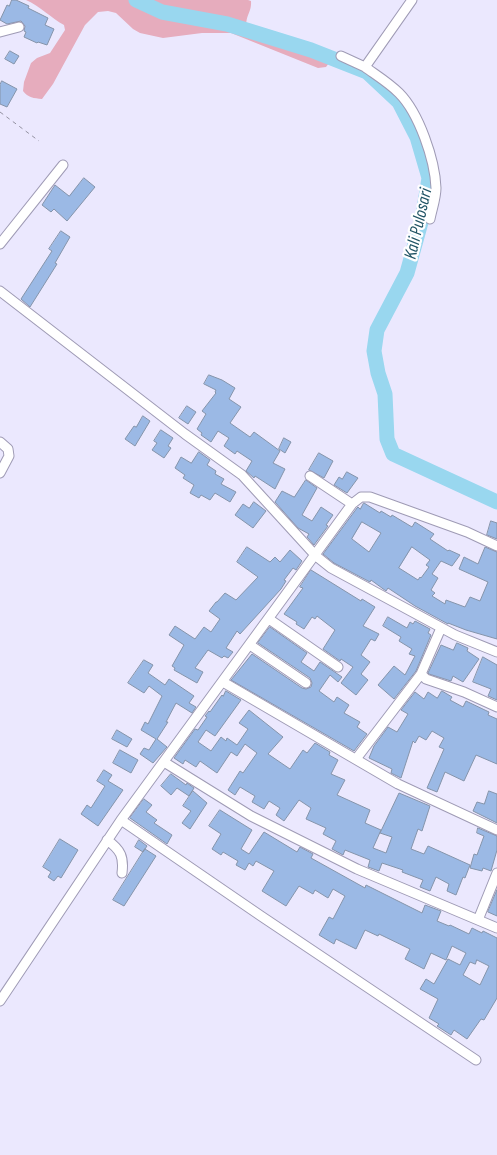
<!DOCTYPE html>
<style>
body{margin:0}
canvas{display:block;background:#ebe8fe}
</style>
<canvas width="497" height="1155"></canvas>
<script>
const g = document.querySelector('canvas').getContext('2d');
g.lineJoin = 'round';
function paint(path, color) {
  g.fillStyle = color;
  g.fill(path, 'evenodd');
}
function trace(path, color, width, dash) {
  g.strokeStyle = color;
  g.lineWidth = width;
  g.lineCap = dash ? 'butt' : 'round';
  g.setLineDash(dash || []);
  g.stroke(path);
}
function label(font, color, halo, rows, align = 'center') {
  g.font = font + ' "Sofia Sans Condensed",sans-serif';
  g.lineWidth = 4.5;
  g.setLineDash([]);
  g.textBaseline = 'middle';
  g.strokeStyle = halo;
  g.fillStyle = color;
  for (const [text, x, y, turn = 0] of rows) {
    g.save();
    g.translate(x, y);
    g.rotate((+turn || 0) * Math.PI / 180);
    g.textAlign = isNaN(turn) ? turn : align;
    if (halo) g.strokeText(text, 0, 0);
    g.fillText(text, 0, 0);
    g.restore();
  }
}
paint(new Path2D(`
 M 26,0 L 248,0 L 251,1 C 252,13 244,16 247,30 L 329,57 L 329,63 L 326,67 L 318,68 L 231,33 L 202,33 L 163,38 L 140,33 L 133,29 L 116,13 L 108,11 L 98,12 L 85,25 L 53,84 L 42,99 C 34,98 28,98 23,91 L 24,82 L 31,63 L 37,58 L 50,53 L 65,30 L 64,25 C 51,18 40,6 26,0 Z`), '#e6acbd');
trace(new Path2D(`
 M 136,0 L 162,12 L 227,24 L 311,50 L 367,72 L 399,102 L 417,137 L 429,178 L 423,215 L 407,273 L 377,330 L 374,351 L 378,373 L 385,394 L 387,439 L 393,454 L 497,502`), '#99d7ef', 15);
const building = new Path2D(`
 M 12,0 L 16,0 L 29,6 L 28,8 L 48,18 L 45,25 L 54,29 L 47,45 L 38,42 L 37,43 L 24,37 L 26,32 L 24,31 L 25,26 L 21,21 L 7,24 L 0,20 L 7,5 L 9,6 Z
 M 10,51 L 19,56 L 14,64 L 5,59 Z
 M 2,81 L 17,89 L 7,107 L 0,104 L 0,85 Z
 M 84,178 L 95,187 L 67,221 L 54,209 L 51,212 L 42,205 L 55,185 L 69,196 Z
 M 61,231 L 70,237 L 55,263 L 57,264 L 30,307 L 21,299 L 52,251 L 49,249 Z
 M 209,375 L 222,380 L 235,388 L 229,399 L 241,407 L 230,423 L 250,437 L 254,432 L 280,451 L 273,463 L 285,469 L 275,489 L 255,476 L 254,478 L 246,471 L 252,461 L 237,451 L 235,454 L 224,446 L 229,438 L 218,431 L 211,442 L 201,435 L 202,433 L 197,429 L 206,414 L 202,411 L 216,393 L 215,392 L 216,390 L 204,384 Z
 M 187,406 L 196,412 L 188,424 L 179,418 Z
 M 143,416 L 150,421 L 135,446 L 125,439 L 134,426 L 136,427 Z
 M 161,430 L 173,438 L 168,446 L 171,448 L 164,458 L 152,450 L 157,443 L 154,441 Z
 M 284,438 L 291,442 L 285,453 L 279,449 Z
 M 199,452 L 210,460 L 207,465 L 216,471 L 215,474 L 224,479 L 221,484 L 236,492 L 230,502 L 215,493 L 210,500 L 201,495 L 199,498 L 190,493 L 194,485 L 183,478 L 185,475 L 175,468 L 181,457 L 191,463 Z
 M 319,453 L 333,461 L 324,478 L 309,470 Z
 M 347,472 L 358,478 L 347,493 L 334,485 L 339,477 L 342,479 Z
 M 306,480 L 317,488 L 302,515 L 312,521 L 321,507 L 333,515 L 326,525 L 328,526 L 314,545 L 307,537 L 309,534 L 298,528 L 275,502 L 282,491 L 294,497 Z
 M 254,502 L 266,511 L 253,528 L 235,515 L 243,504 L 249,508 Z
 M 364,503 L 380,513 L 381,511 L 391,517 L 392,515 L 412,527 L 415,522 L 434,534 L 430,539 L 448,551 L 449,550 L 460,555 L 452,566 L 441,561 L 432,574 L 438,578 L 431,590 L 435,593 L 432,596 L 445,604 L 446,600 L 465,607 L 470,597 L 480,601 L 488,582 L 459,569 L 464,557 L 478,564 L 485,547 L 497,552 L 497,639 L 466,630 L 448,623 L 448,624 L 415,606 L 388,588 L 386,591 L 371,580 L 370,582 L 334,563 L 323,554 L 357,508 L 358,507 L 360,509 ZM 362,522 L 381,533 L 369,552 L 352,539 ZM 412,547 L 430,560 L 426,565 L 429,567 L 421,578 L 420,577 L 418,580 L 399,568 Z
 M 491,521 L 497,523 L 497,539 L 487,535 Z
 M 247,547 L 270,562 L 275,557 L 280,562 L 290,550 L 302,561 L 296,570 L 293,568 L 284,580 L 286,581 L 281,589 L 240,634 L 237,631 L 226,648 L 233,652 L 228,658 L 224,656 L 222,658 L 208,650 L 195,668 L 203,672 L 197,683 L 174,670 L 175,668 L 172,666 L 184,645 L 169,635 L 175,626 L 195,639 L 204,627 L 211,632 L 220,619 L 209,611 L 216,602 L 217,602 L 225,593 L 236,600 L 258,577 L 237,562 Z
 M 311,570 L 361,601 L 362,599 L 375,607 L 363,626 L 379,634 L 375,641 L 371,639 L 361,655 L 370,662 L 361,674 L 368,680 L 356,695 L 341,683 L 353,667 L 341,659 L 340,661 L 323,649 L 335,630 L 317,616 L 315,619 L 312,617 L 304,629 L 296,624 L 297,622 L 284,614 L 303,588 L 300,587 Z
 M 388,617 L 407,628 L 410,622 L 413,624 L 415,621 L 430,629 L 428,633 L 431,635 L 416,671 L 394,699 L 378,685 L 394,666 L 405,675 L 415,656 L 409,654 L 412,649 L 399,641 L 401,637 L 383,626 Z
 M 270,627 L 307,653 L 301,662 L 314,671 L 320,662 L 342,677 L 338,682 L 330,675 L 319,691 L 334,702 L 337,697 L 349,705 L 344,713 L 360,722 L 357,727 L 367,734 L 354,751 L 231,680 L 252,654 L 302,688 L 306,689 L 311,687 L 312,683 L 310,678 L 258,643 Z
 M 457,643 L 468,648 L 467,651 L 479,659 L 463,682 L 453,676 L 451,681 L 429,674 L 428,673 L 441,645 L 453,650 Z
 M 483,657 L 497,665 L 497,700 L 488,696 L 491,689 L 473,682 Z
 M 144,660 L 153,665 L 148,673 L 158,680 L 165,685 L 169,679 L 194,696 L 189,703 L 196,707 L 192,713 L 176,703 L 166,722 L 168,722 L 157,739 L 167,747 L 153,763 L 140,754 L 144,748 L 149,750 L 156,739 L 141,730 L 145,722 L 148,724 L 162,696 L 149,686 L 144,693 L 128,683 Z
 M 226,691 L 241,700 L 215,736 L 206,730 L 198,742 L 211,751 L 221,737 L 226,741 L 227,738 L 237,745 L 248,729 L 239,723 L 249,710 L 283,737 L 268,754 L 290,769 L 303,750 L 307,753 L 315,743 L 330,752 L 329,755 L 338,760 L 331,774 L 345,780 L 337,795 L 370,810 L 365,823 L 381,830 L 373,848 L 386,853 L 392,837 L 380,833 L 399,793 L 430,806 L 422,831 L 418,829 L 411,849 L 424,854 L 428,846 L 470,865 L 465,878 L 463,877 L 456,895 L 447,891 L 449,884 L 436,877 L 430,891 L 420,887 L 423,880 L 402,872 L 403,870 L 382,863 L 379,871 L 368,867 L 370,860 L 345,850 L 343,855 L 332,849 L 336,841 L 323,834 L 326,828 L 306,819 L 311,808 L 299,800 L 284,821 L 276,815 L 280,808 L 269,801 L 264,809 L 252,802 L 255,796 L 240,787 L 235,795 L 228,790 L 240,771 L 243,773 L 257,753 L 245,744 L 237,756 L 231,752 L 217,773 L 200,761 L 196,767 L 185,760 L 183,764 L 174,758 L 195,729 L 198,730 L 207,717 L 205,716 L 209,711 L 210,712 L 222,695 L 223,696 Z
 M 442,691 L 452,697 L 450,700 L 463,707 L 466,701 L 489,712 L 488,715 L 497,719 L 497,764 L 476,755 L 464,781 L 445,772 L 437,792 L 427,788 L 444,749 L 439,747 L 444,738 L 432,731 L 426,740 L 419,736 L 415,743 L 413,741 L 401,778 L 391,773 L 392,769 L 369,758 L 374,746 L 388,727 L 397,732 L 408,714 L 401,710 L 415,692 L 424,699 L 428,692 L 437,698 Z
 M 117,730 L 132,739 L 127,747 L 112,739 Z
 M 120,750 L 138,760 L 131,773 L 113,763 Z
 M 104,770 L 112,775 L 108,781 L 123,790 L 98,826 L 81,814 L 87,805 L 91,808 L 105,786 L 97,781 Z
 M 171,774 L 186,785 L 187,783 L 194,788 L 189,796 L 177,788 L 171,795 L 161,786 Z
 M 193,791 L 207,803 L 190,829 L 182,823 L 191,811 L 183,806 Z
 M 489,791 L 497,794 L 497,823 L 473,811 L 477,802 L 484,804 Z
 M 144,799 L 152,805 L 146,812 L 157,820 L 154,823 L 172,835 L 167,844 L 130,818 Z
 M 220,810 L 252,830 L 241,849 L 249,854 L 264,832 L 297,852 L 300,847 L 313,854 L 311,858 L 365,888 L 366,885 L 422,913 L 425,905 L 441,911 L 437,921 L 449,926 L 450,925 L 469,934 L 472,928 L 482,933 L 483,931 L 497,938 L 497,998 L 484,1020 L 481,1019 L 467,1039 L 454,1030 L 451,1035 L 437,1026 L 439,1024 L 429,1018 L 438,999 L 420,989 L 426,979 L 434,984 L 448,959 L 460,965 L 466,953 L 452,946 L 446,960 L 431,953 L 424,969 L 405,959 L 410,949 L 379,934 L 378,936 L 365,930 L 356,949 L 336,939 L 334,944 L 319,935 L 329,917 L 333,919 L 345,896 L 333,889 L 328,898 L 315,890 L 313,894 L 299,886 L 286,906 L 262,891 L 274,871 L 256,861 L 253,866 L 249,863 L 245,870 L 236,865 L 238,861 L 223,852 L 221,855 L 212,849 L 221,834 L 209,826 ZM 477,960 L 489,966 L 480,985 L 463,975 L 470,962 L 475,964 Z
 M 478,828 L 497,836 L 497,850 L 491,871 L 483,868 L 482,871 L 470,868 L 474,854 L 477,855 L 484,836 L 477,833 Z
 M 60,839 L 78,850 L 61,878 L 58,876 L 54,881 L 48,877 L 51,872 L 43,867 Z
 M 139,840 L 147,846 L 143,852 L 135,847 Z
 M 145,849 L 156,856 L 124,906 L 113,900 Z
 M 497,890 L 497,916 L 488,912 Z`);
paint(building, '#9bb9e5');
trace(building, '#8594aa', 1);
const minor = new Path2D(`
 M 412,0 L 365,67 C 376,75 389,83 399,93 C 419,113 435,160 436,188 C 436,198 432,209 430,219
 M 0,32 L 19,27
 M 341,56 L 365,67
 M 0,244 L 63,165
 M 0,291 L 185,434 L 242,475 L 316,556 L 331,568 L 455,635 L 497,652
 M 0,442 L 8,449 L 9,456 L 0,473
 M 310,476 L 352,504
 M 269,619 L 338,667
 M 250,645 L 306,683
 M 421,674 L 426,679 L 464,692 L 497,707
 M 223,682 L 398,784 L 497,830
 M 356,759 L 421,674 L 441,628
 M 164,762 L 251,816 L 357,869 L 497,928
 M 121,820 L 261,916 L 476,1060
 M 107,840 C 121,850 124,857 122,873
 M 478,920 L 497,873
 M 0,1001 L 121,820 L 352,504 L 361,497 L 370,497 L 467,532 L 497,546`);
trace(minor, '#9f9bb5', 11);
trace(new Path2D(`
 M 0,112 L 39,141`), '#9391a1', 1, [4, 4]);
trace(minor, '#fff', 9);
label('italic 18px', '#215465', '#fff', [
 ["Kali Pulosari",419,224,-77]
]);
</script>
